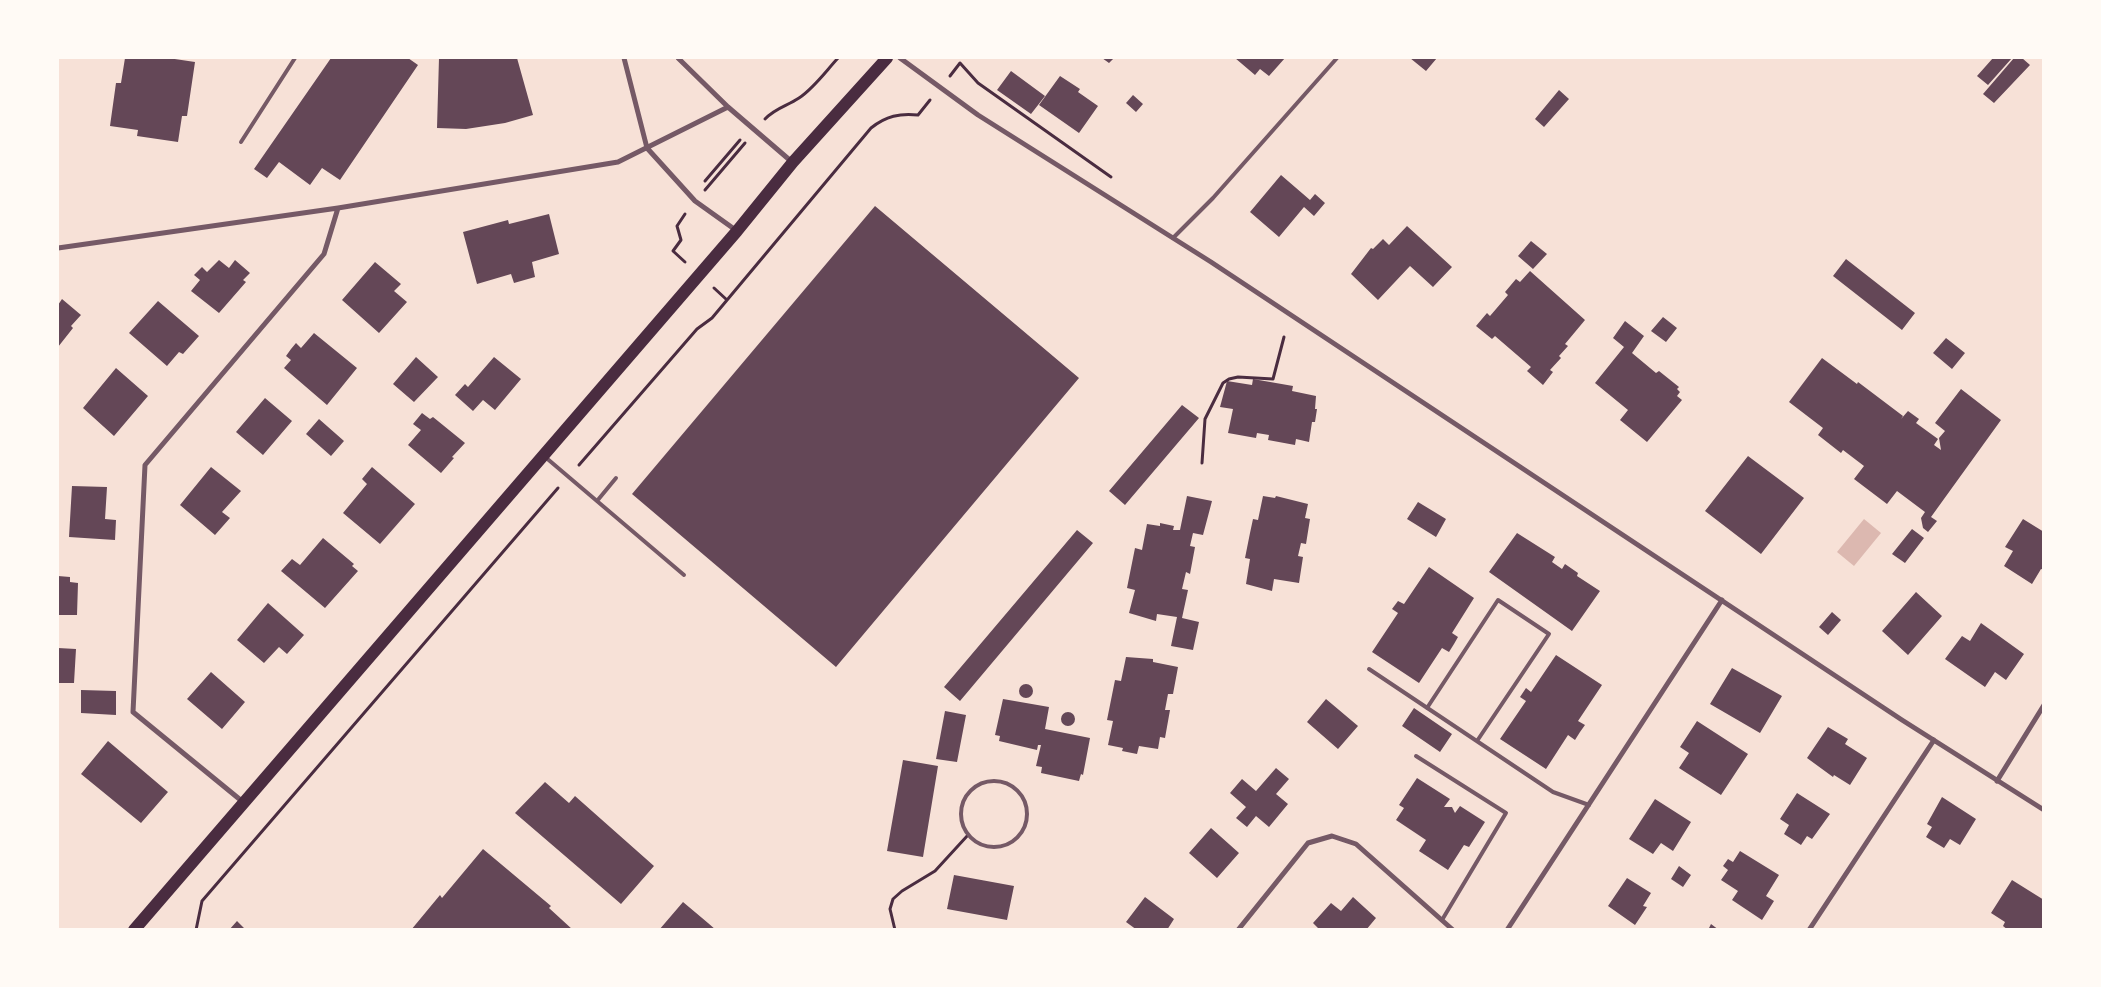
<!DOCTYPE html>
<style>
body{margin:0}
#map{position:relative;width:2101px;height:987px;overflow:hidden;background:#f7e1d7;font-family:"Noto Serif",serif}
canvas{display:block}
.frame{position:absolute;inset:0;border:59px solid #fffaf5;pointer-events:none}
</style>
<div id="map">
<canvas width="2101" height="987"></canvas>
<div class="frame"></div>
</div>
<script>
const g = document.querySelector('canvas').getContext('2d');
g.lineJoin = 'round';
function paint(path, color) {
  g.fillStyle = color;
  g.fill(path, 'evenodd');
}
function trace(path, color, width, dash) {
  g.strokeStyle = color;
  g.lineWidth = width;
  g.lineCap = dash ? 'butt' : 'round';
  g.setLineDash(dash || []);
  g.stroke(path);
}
paint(new Path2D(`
 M 1864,519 L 1881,533 L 1854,566 L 1837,552 Z`), '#dcb8b0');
paint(new Path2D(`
 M 125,58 L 168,58 L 195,62 L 187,116 L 182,116 L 178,142 L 137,136 L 138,130 L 110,126 L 116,83 L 121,83 Z
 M 331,58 L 408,58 L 418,65 L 340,180 L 322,168 L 310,185 L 279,162 L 267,178 L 254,169 Z
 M 439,58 L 517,58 L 533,115 L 505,123 L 466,129 L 437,128 Z
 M 1102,58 L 1114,58 L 1109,63 Z
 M 1235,58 L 1285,58 L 1269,76 L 1260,69 L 1255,75 Z
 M 1410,58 L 1437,58 L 1426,71 Z
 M 1993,58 L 2012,58 L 1988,85 L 1977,76 Z
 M 2014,58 L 2022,58 L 2030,65 L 1994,103 L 1983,94 Z
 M 1011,71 L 1045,96 L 1031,114 L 997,90 Z
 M 1060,76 L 1080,89 L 1078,92 L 1098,106 L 1079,133 L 1039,105 Z
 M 1559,90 L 1569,99 L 1544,127 L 1535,119 Z
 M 1133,95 L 1143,104 L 1136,112 L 1126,103 Z
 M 1281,175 L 1310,200 L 1315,194 L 1325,203 L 1314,216 L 1304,207 L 1279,237 L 1250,212 Z
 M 875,206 L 1079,378 L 836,667 L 632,494 Z
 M 549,214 L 559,254 L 532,262 L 535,277 L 514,283 L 511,274 L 477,284 L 463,232 L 508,220 L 509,224 Z
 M 1407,226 L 1452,267 L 1433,287 L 1410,266 L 1378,300 L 1351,274 L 1371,248 L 1373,249 L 1383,239 L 1389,245 Z
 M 1531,241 L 1547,254 L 1533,269 L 1518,256 Z
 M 1846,259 L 1915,313 L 1902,330 L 1833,276 Z
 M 219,260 L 229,268 L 235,260 L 250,273 L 243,280 L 246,282 L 219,313 L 191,291 L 200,280 L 194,275 L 202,267 L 207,272 Z
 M 375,262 L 401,284 L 394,291 L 407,302 L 379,333 L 342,300 Z
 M 1530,271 L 1585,320 L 1565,344 L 1568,346 L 1559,356 L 1561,358 L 1550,370 L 1553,372 L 1543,385 L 1527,371 L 1531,367 L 1495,336 L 1492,339 L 1476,326 L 1487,313 L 1490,316 L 1508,295 L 1505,292 L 1516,279 L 1520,282 Z
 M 62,299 L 81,315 L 71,326 L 73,328 L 58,347 L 58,305 Z
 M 158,301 L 199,336 L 183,354 L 179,352 L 167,366 L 129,333 Z
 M 1663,317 L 1677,328 L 1666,342 L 1651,331 Z
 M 1625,321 L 1644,336 L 1632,353 L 1656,373 L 1659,371 L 1679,387 L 1677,389 L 1680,392 L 1677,396 L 1682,400 L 1647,442 L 1620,420 L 1628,410 L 1595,383 L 1624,347 L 1613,338 Z
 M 314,333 L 357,368 L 327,405 L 284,368 L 291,360 L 286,356 L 291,349 L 296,343 L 301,348 Z
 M 1946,338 L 1965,353 L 1952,369 L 1933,353 Z
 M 416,357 L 438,377 L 414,402 L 393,384 Z
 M 494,357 L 521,379 L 495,410 L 483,400 L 473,411 L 455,395 L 465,384 L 468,387 Z
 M 1822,358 L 1857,384 L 1858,382 L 1903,416 L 1901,419 L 1908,411 L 1919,419 L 1916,423 L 1938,439 L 1934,445 L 1941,450 L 1939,438 L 1945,431 L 1935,423 L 1961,389 L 2001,420 L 1931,517 L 1937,521 L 1928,532 L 1923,528 L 1921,518 L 1925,512 L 1897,491 L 1887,504 L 1854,479 L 1864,466 L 1843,450 L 1841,453 L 1818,435 L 1823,428 L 1789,402 Z
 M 116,368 L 148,396 L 114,436 L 83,408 Z
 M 1253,379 L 1293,386 L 1292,391 L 1316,396 L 1315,409 L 1317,409 L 1315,422 L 1312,422 L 1309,442 L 1296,439 L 1295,445 L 1268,440 L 1269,435 L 1257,433 L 1256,438 L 1228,433 L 1233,409 L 1220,407 L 1227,381 L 1252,385 Z
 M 265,398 L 292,421 L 263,455 L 236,432 Z
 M 1182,405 L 1199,418 L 1125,505 L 1109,491 Z
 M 422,413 L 430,419 L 433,417 L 465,443 L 452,457 L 454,458 L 441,473 L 408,445 L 421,430 L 413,424 Z
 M 319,419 L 344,441 L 331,456 L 306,434 Z
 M 1748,456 L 1804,498 L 1761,554 L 1705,511 Z
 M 211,467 L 241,491 L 222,512 L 230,518 L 215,535 L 180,505 Z
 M 372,467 L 415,504 L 380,544 L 343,513 L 367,484 L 362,479 Z
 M 72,486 L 107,487 L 105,519 L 116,520 L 115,540 L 69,537 Z
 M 1187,496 L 1212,501 L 1203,535 L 1193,533 L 1190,546 L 1195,547 L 1190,574 L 1186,572 L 1182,589 L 1188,590 L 1182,618 L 1199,622 L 1193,650 L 1171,646 L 1177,617 L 1157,614 L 1156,621 L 1129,613 L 1135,590 L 1127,588 L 1135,548 L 1142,550 L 1147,524 L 1160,526 L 1160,523 L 1174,526 L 1173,530 L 1180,530 Z
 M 1263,496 L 1275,498 L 1276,496 L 1308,504 L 1305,518 L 1310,519 L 1306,544 L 1301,543 L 1298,556 L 1303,557 L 1299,583 L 1274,579 L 1272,591 L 1246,584 L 1250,559 L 1245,558 L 1250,533 L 1253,519 L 1258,520 Z
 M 1418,502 L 1446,519 L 1436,537 L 1407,519 Z
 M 2023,519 L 2044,532 L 2044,570 L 2041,569 L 2032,584 L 2004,566 L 2013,551 L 2005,547 Z
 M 1912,529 L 1924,538 L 1905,563 L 1892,554 Z
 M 1077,530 L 1093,543 L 960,701 L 944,687 Z
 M 1517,533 L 1555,557 L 1552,562 L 1562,569 L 1565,564 L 1578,573 L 1577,576 L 1600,591 L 1572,631 L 1489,572 Z
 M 323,538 L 354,564 L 352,566 L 358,571 L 325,608 L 281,571 L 292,559 L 300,565 Z
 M 1429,567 L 1474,598 L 1452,633 L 1458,637 L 1454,644 L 1449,652 L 1442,648 L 1419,683 L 1372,652 L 1398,613 L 1392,609 L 1398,601 L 1404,604 Z
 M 58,576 L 70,577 L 70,582 L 78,583 L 77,615 L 58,615 Z
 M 1916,592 L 1942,616 L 1908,655 L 1882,631 Z
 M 268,603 L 304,635 L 287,654 L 279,647 L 264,663 L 237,640 Z
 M 1832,612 L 1841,620 L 1828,635 L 1819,627 Z
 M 1981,623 L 2024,654 L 2006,680 L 1995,672 L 1985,687 L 1945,659 L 1962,636 L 1970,641 Z
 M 58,648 L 76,649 L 74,683 L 58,683 Z
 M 1556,655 L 1602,685 L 1578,721 L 1585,725 L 1580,732 L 1575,740 L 1568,735 L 1546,769 L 1500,739 L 1526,701 L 1520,697 L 1526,688 L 1531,692 Z
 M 1126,657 L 1153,659 L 1153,662 L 1178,667 L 1173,694 L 1168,694 L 1165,710 L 1170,710 L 1165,738 L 1160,737 L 1158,749 L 1139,746 L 1137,754 L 1122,751 L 1123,748 L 1108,745 L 1113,721 L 1107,720 L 1115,680 L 1121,681 Z
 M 1732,668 L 1782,696 L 1760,733 L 1710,704 Z
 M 211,672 L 245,702 L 222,729 L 187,699 Z
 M1019 691a7 7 0 1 1 14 0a7 7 0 1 1-14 0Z
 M 81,690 L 116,691 L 116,715 L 81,713 Z
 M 1003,699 L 1049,707 L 1045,729 L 1090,738 L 1083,775 L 1081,774 L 1079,781 L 1041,773 L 1042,767 L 1036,766 L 1041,745 L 1038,745 L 1037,750 L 999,741 L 1000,736 L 995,735 Z
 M 1326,699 L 1358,726 L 1338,749 L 1307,722 Z
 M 1414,708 L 1452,734 L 1440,752 L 1402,726 Z
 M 945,711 L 966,715 L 957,762 L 936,759 Z
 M1061 719a7 7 0 1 1 14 0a7 7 0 1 1-14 0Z
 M 1697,721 L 1748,754 L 1721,795 L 1679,768 L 1689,753 L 1680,747 Z
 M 1828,727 L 1848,739 L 1845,744 L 1867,758 L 1850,785 L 1834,775 L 1833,777 L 1807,758 Z
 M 108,741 L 168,792 L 141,823 L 81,774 Z
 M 903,760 L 938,766 L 923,857 L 887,851 Z
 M 1276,768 L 1289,779 L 1276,794 L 1288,804 L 1269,827 L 1256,816 L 1247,827 L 1236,818 L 1246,807 L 1230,793 L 1242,779 L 1256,791 Z
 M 1417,778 L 1450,799 L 1444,807 L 1452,807 L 1455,813 L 1460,806 L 1485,822 L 1469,847 L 1464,845 L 1448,870 L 1419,851 L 1426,840 L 1396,820 L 1404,808 L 1399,805 Z
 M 545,782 L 569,803 L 575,796 L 654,866 L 621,904 L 515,813 Z
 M 1797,793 L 1830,814 L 1812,839 L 1807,836 L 1801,845 L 1784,834 L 1789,825 L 1780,819 Z
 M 1942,797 L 1976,819 L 1960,845 L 1950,839 L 1944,848 L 1926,837 L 1932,827 L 1927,824 Z
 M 1655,799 L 1691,822 L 1673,851 L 1661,843 L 1653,854 L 1629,839 Z
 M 1211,828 L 1239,853 L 1217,878 L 1189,853 Z
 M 483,849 L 551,906 L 549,908 L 573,930 L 411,930 L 440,895 L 442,898 Z
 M 1740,851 L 1779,875 L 1766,896 L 1774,901 L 1762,920 L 1732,900 L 1738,891 L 1721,880 L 1728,870 L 1723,866 L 1728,859 L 1733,862 Z
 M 1679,866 L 1691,875 L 1683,887 L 1671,879 Z
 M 954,875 L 1014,886 L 1007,920 L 947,909 Z
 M 1627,878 L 1651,893 L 1643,906 L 1647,907 L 1635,925 L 1608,906 Z
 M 2012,880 L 2044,900 L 2044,930 L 2008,930 L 2003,926 L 2005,922 L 1991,913 Z
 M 1145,897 L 1174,919 L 1167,930 L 1137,930 L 1126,922 Z
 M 1353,897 L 1376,918 L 1366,930 L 1320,930 L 1313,923 L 1331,903 L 1341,911 Z
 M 683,902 L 708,923 L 716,930 L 659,930 Z
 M 237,921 L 246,930 L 229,930 Z
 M 1711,924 L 1719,930 L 1708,930 Z`), '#644757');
trace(new Path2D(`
 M 950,76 L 960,63 L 978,83 L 1111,177
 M 765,119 C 775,108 787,106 799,98 C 814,88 826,71 838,58
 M 705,181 L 740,140
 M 705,190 L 745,143
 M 685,214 L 677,226 L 681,240 L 673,251 L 685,262
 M 714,288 L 727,300
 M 1202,463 L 1205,419 L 1223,383 L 1229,379 L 1238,377 L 1273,379 L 1284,337
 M 579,465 L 697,329 L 712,318 L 871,128 C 886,116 900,113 918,115 L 930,100
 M 196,930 L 202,901 L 558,488
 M 895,930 L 890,909 L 893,899 L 902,891 L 935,871 L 968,835`), '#4a2c40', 3);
trace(new Path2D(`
 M 241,142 L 295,58
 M 1173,238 L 1213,198 L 1337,58
 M 544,456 L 684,575
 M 597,501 L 616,478
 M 1369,669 L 1553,792 L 1589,805
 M 1427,708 L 1498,600 L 1549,634 L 1477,741
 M 1416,756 L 1506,813 L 1442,920
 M961 814a33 33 0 1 1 66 0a33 33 0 1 1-66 0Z`), '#755966', 4);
trace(new Path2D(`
 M 624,58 L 647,148 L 695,201 L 737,231
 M 678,58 L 728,107 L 792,162
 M 900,58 L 978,115 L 1211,262 L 1902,720 L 2044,810
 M 58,248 L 338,208 L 618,162 L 728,107
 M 1997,781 L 2044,705
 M 243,802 L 133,712 L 145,465 L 324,254 L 338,208
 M 1238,930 L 1308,843 L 1332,836 L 1356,844 L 1453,930
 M 1507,930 L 1722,600
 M 1809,930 L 1934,740`), '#755966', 5);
trace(new Path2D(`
 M 134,930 L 737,231 L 793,162 L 887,58`), '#4a2c40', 12);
</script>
